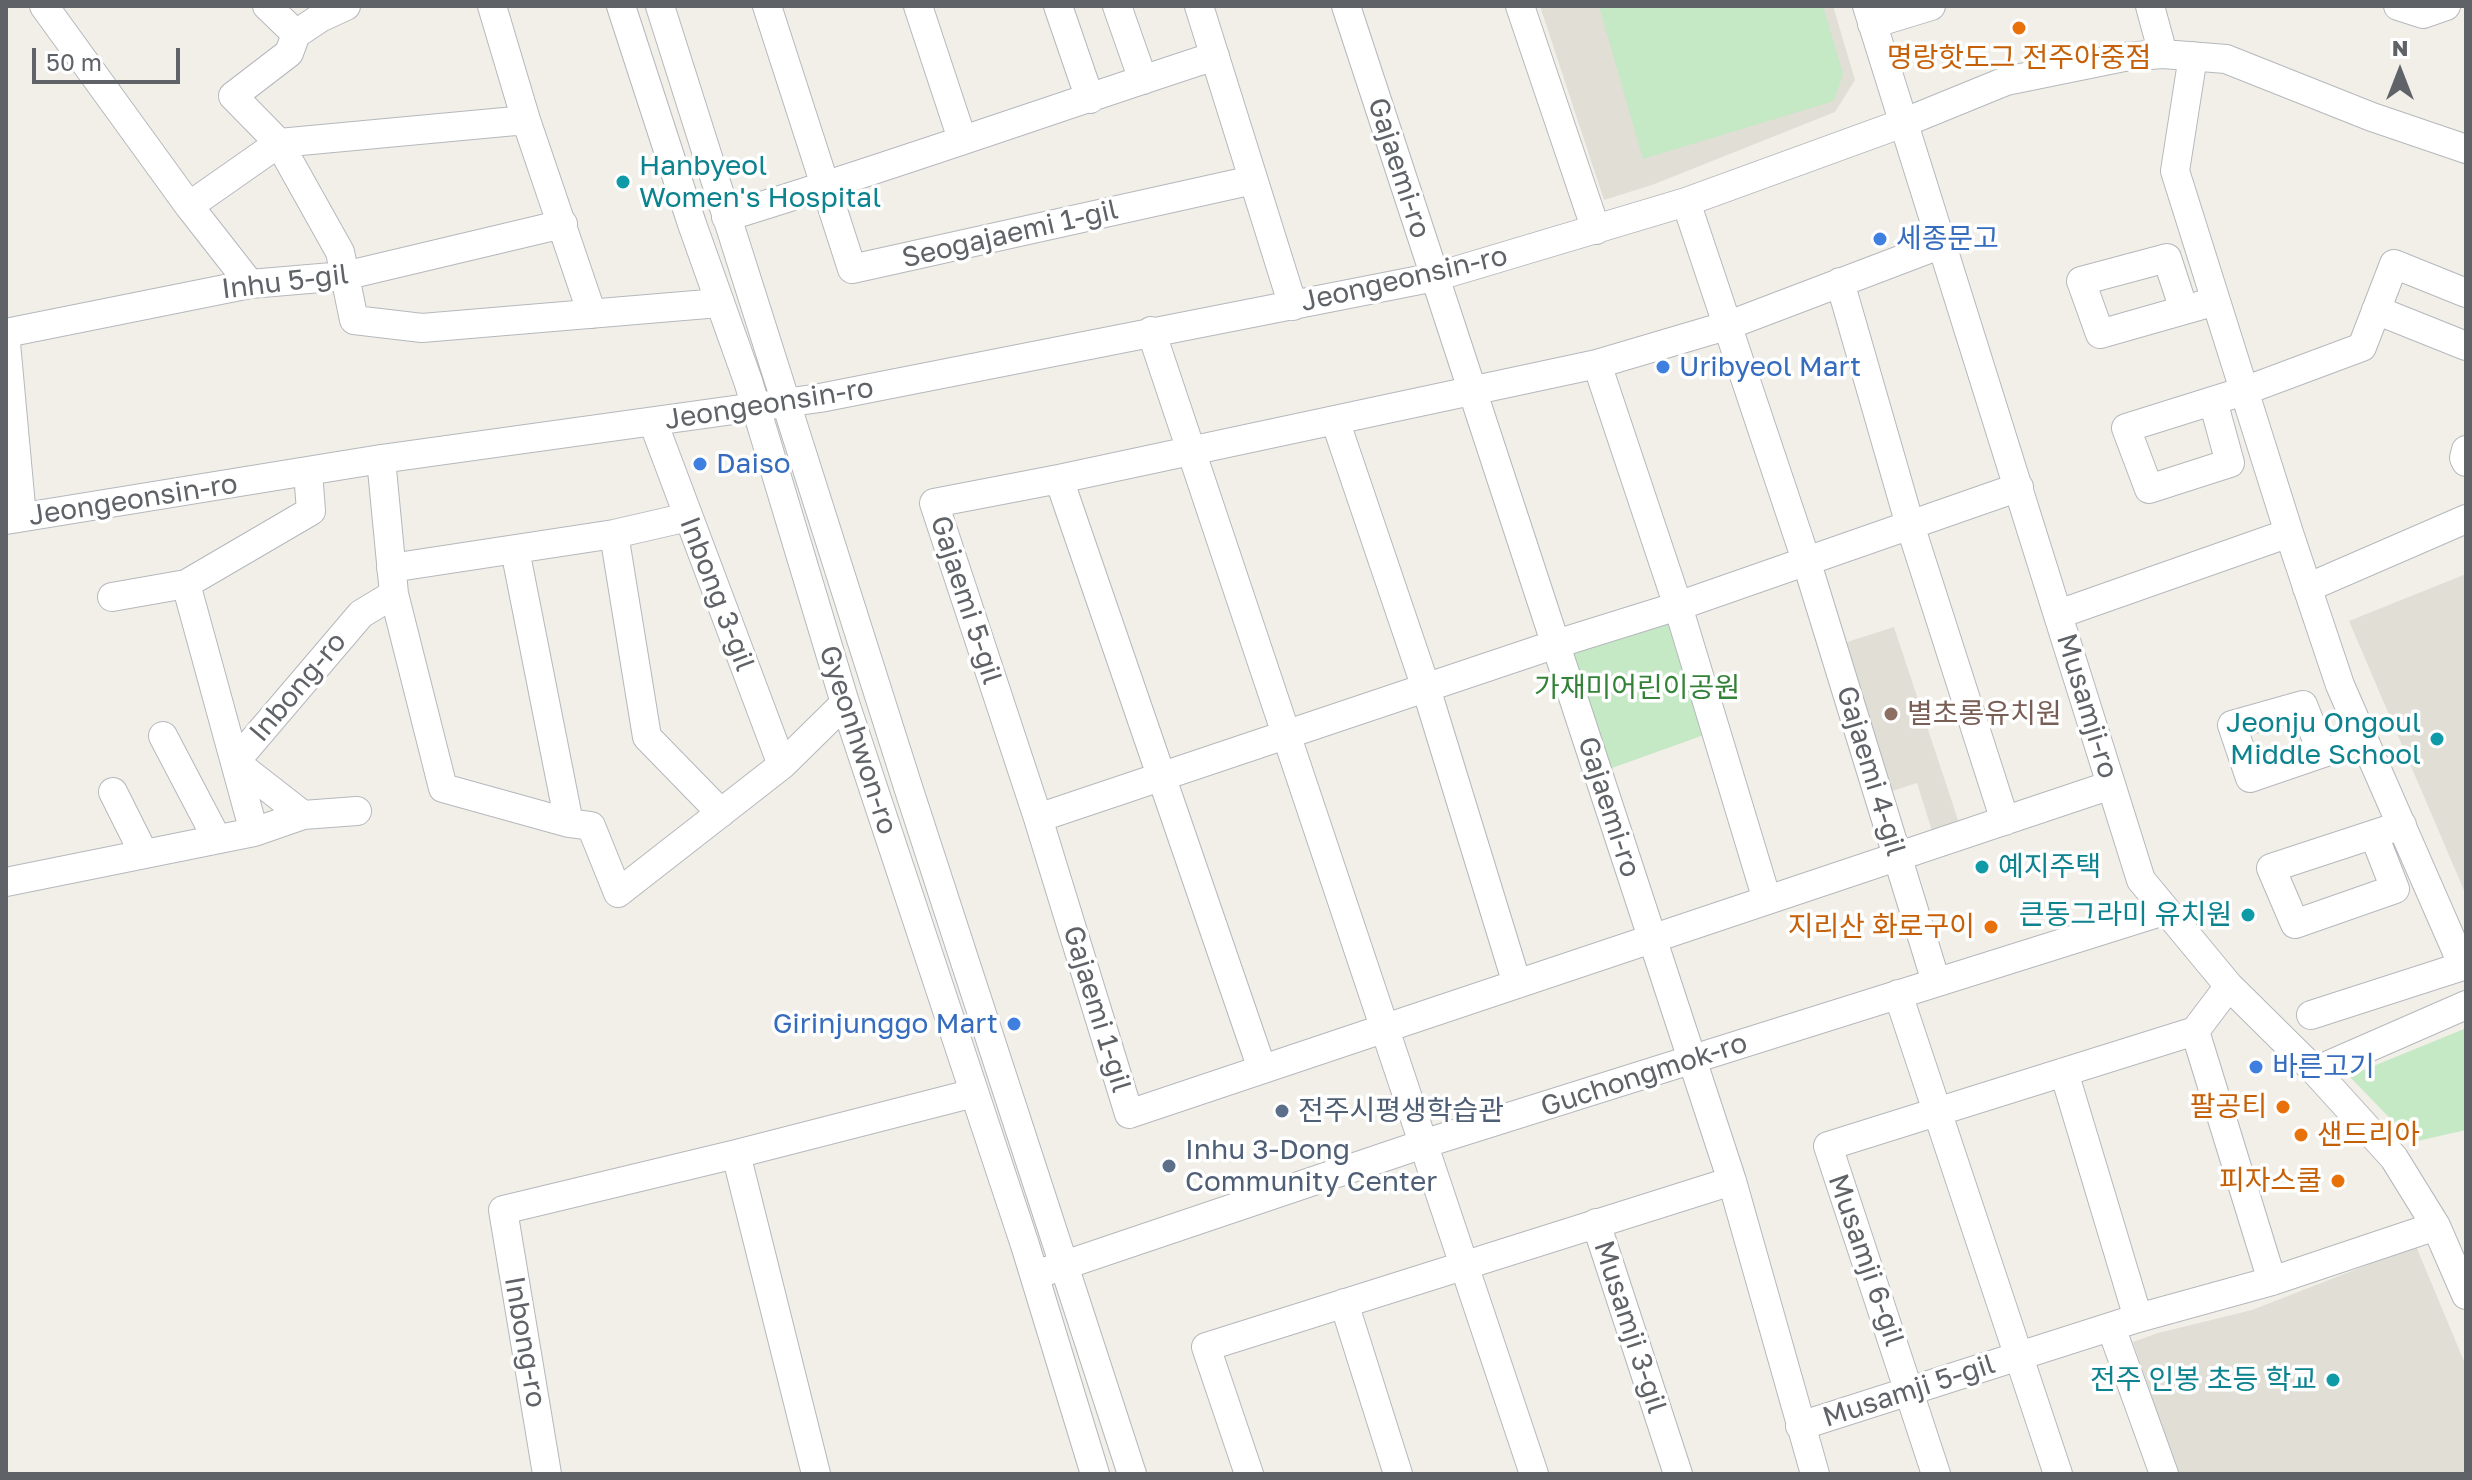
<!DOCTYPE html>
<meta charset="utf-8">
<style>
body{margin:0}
#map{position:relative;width:2472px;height:1480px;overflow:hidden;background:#f1efe8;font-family:"Golos Text",sans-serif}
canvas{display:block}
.frame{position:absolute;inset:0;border:8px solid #5f6368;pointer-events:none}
.north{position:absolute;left:2360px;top:32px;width:80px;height:80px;-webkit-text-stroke:6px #fff;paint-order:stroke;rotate:0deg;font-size:22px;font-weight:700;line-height:32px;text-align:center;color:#5f6368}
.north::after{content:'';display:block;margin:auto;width:28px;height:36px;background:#5f6368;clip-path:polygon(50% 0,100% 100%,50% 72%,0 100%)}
.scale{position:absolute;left:32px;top:48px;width:148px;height:36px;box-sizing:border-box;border:4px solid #5f6368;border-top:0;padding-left:10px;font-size:24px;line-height:28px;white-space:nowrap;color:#5f6368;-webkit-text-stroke:6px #fff;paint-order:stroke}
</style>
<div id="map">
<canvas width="2472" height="1480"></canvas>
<div class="frame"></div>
<div class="north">N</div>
<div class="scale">50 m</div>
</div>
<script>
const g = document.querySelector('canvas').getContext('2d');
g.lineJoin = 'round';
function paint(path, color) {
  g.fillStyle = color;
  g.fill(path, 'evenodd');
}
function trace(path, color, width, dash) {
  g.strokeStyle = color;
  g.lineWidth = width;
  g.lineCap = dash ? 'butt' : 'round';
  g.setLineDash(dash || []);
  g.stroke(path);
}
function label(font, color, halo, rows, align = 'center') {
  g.font = font + ' "Golos Text","Noto Sans KR",sans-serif';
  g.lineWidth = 7;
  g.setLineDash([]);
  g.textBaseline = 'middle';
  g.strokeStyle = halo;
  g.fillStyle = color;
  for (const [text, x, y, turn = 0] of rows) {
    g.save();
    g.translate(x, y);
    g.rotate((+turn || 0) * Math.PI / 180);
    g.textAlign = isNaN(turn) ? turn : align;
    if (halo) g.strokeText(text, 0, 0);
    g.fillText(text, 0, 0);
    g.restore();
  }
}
paint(new Path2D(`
 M 1540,6 L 1833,6 L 1855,80 L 1835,112 L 1652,185 L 1604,200 Z
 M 2466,574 L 2466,895 L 2349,621 Z
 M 1894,627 L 1959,823 L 1932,831 L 1917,783 L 1883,794 L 1838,645 Z
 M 2416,1246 L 2466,1366 L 2466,1474 L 2178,1474 L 2133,1342 L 2158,1333 L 2252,1310 Z`), '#e1ded6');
paint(new Path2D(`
 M 1599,6 L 1823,6 L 1843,74 L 1834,101 L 1643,159 Z
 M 1678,606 L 1715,731 L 1598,773 L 1556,644 Z
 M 2464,1029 L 2466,1035 L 2466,1130 L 2413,1142 L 2349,1076 Z`), '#c5e8c5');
const minor = new Path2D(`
 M 44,6 L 189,206 L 250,284
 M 267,6 L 296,34
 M 346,6 L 320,18 L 296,34 L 289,53 L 233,96 L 279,143 L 340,252 L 354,320 L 422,328 L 719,303
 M 492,6 L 526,120 L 592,314
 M 621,6 L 692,224 L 748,381 L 845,703 L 1025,1245 L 1095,1474
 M 660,6 L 909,790 L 1132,1474
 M 767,6 L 852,269 L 1253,180
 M 918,6 L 962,139
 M 1058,6 L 1090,99
 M 1117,6 L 1143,80
 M 1199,6 L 1293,306
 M 1346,6 L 1732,1181 L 1815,1474
 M 1520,6 L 1596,230
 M 1867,6 L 2141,880 L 2229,986 L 2315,1071 L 2394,1158 L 2436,1226 L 2466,1295
 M 2150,6 L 2163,54
 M 2398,6 L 2423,14 L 2446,6
 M 1872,24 L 1931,6
 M 2193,56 L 2175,171 L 2289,533 L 2340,685 L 2463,966 L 2311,1015
 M 1686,202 L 1806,560 L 1936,982
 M 189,206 L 279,143 L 526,120
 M 726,217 C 890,167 1052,109 1215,56
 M 1942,244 L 1729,325 L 1597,364 L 1059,479 L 934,503 L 1038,818 L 1129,1114 L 2111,785
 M 1840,282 L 1910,525 L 2005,821
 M 2184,310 L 2167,258 L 2081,281 L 2100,334 L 2216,301
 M 2376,310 L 2466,346
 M 1151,331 L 1534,1474
 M 6,333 L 250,284 L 344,276 L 563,224
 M 6,343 L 22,517
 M 1597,364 L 1678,606 L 1767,900
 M 2213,401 L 2230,463 L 2149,489 L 2126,428 L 2244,391 L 2362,347 L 2394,264 L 2466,293
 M 1335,420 L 1426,688 L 1517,984
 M 653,422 L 782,765
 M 2466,450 L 2464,458 L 2466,462
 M 381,459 L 394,594 L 443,788 L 569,823 L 591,826 L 618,893 L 782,765 L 845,703
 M 1059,479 L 1262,1069
 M 6,520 L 381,459 L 820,398 L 1435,277 L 1686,202 L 1903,123 L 2006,81 L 2124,57 L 2163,54 L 2226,59 L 2372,117 L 2466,149
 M 614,534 L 647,737 L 721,813
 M 515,550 L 569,823
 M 391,568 L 614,534 L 688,517
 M 186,584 L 254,832
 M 2307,588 L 2466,519
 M 112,597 L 186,584 L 311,511 L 308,472
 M 2059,614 L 2289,533
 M 163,736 L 217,839
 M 2322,753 L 2303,705 L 2232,725 L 2250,778 L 2364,739
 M 113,792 L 144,854
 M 303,815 L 235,762 L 361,614 L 394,594
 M 1038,818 L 1556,644 L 1678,606 L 2019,487
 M 2374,835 L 2395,889 L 2295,924 L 2271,868 L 2402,825
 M 6,882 L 254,832 L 303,815 L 357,811
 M 1898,994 L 2058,1474
 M 2195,1031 L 2272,1281
 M 2315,1071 L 2466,1005
 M 2064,1072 L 2138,1318
 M 736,1154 L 816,1474
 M 1596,1223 L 1678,1474
 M 1047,1271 L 1423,1144 L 2164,911
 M 1344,1303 L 1398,1474
 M 2111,1327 L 2164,1474
 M 1800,1426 L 2138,1318 L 2272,1281 L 2436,1226
 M 547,1474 L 503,1210 L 736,1154 L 974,1093
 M 1249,1474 L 1206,1347 L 1732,1181
 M 1936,1474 L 1828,1146 L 2195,1031 L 2229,986`);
trace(minor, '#b5b8bc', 30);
trace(minor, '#fff', 28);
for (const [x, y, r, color] of [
 [2019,28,8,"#e8710a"],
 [623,182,8,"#0f9aa8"],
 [1880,239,8,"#3f7fe0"],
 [1663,367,8,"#3f7fe0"],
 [700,464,8,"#3f7fe0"],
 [1891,714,8,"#8d6e63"],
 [2437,739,8,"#0f9aa8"],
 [1982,867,8,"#0f9aa8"],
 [2248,915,8,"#0f9aa8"],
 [1991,927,8,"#e8710a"],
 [1014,1024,8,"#3f7fe0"],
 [2256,1067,8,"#3f7fe0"],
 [2283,1107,8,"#e8710a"],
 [1282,1111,8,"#5c6f8a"],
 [2301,1135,8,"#e8710a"],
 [1169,1166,8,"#5c6f8a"],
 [2338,1181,8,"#e8710a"],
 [2333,1380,8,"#0f9aa8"]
]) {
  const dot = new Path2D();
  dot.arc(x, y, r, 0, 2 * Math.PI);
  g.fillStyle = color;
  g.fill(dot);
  trace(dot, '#fff', 3);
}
label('28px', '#c56008', '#fff', [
 ["명랑핫도그 전주아중점",2019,58,"center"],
 ["지리산 화로구이",1975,927],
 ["팔공티",2267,1107],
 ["샌드리아",2317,1135,"left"],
 ["피자스쿨",2322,1181]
], 'right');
label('28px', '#0d838f', '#fff', [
 ["Hanbyeol",639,166,"left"],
 ["Women's Hospital",639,198,"left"],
 ["Jeonju Ongoul",2421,723],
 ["Middle School",2421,755],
 ["예지주택",1998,867,"left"],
 ["큰동그라미 유치원",2232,915],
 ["전주 인봉 초등 학교",2317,1380]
], 'right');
label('28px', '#5f6368', '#fff', [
 ["Gajaemi-ro",1399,168,72],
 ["Seogajaemi 1-gil",1010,234,-13],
 ["Jeongeonsin-ro",1404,279,-13],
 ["Inhu 5-gil",285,282,-7],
 ["Jeongeonsin-ro",769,404,-9],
 ["Jeongeonsin-ro",133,500,-9],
 ["Inbong 3-gil",717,594,69],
 ["Gajaemi 5-gil",966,600,72],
 ["Inbong-ro",298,687,-50],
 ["Musamji-ro",2087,706,73],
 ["Gyeonhwon-ro",858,740,72],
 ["Gajaemi 4-gil",1871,771,73],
 ["Gajaemi-ro",1609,807,72],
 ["Gajaemi 1-gil",1097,1009,73],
 ["Guchongmok-ro",1644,1075,-18],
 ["Musamji 6-gil",1866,1260,71],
 ["Musamji 3-gil",1630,1327,72],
 ["Inbong-ro",525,1342,80],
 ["Musamji 5-gil",1909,1391,-18]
]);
label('28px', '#366cbe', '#fff', [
 ["세종문고",1896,239],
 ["Uribyeol Mart",1679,367],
 ["Daiso",716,464],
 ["Girinjunggo Mart",998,1024,"right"],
 ["바른고기",2272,1067]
], 'left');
label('28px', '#348238', '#fff', [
 ["가재미어린이공원",1637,688]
]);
label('28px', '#785e54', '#fff', [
 ["별초롱유치원",1907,714]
], 'left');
label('28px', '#4e5e75', '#fff', [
 ["전주시평생학습관",1298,1111],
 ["Inhu 3-Dong",1185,1150],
 ["Community Center",1185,1182]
], 'left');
</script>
